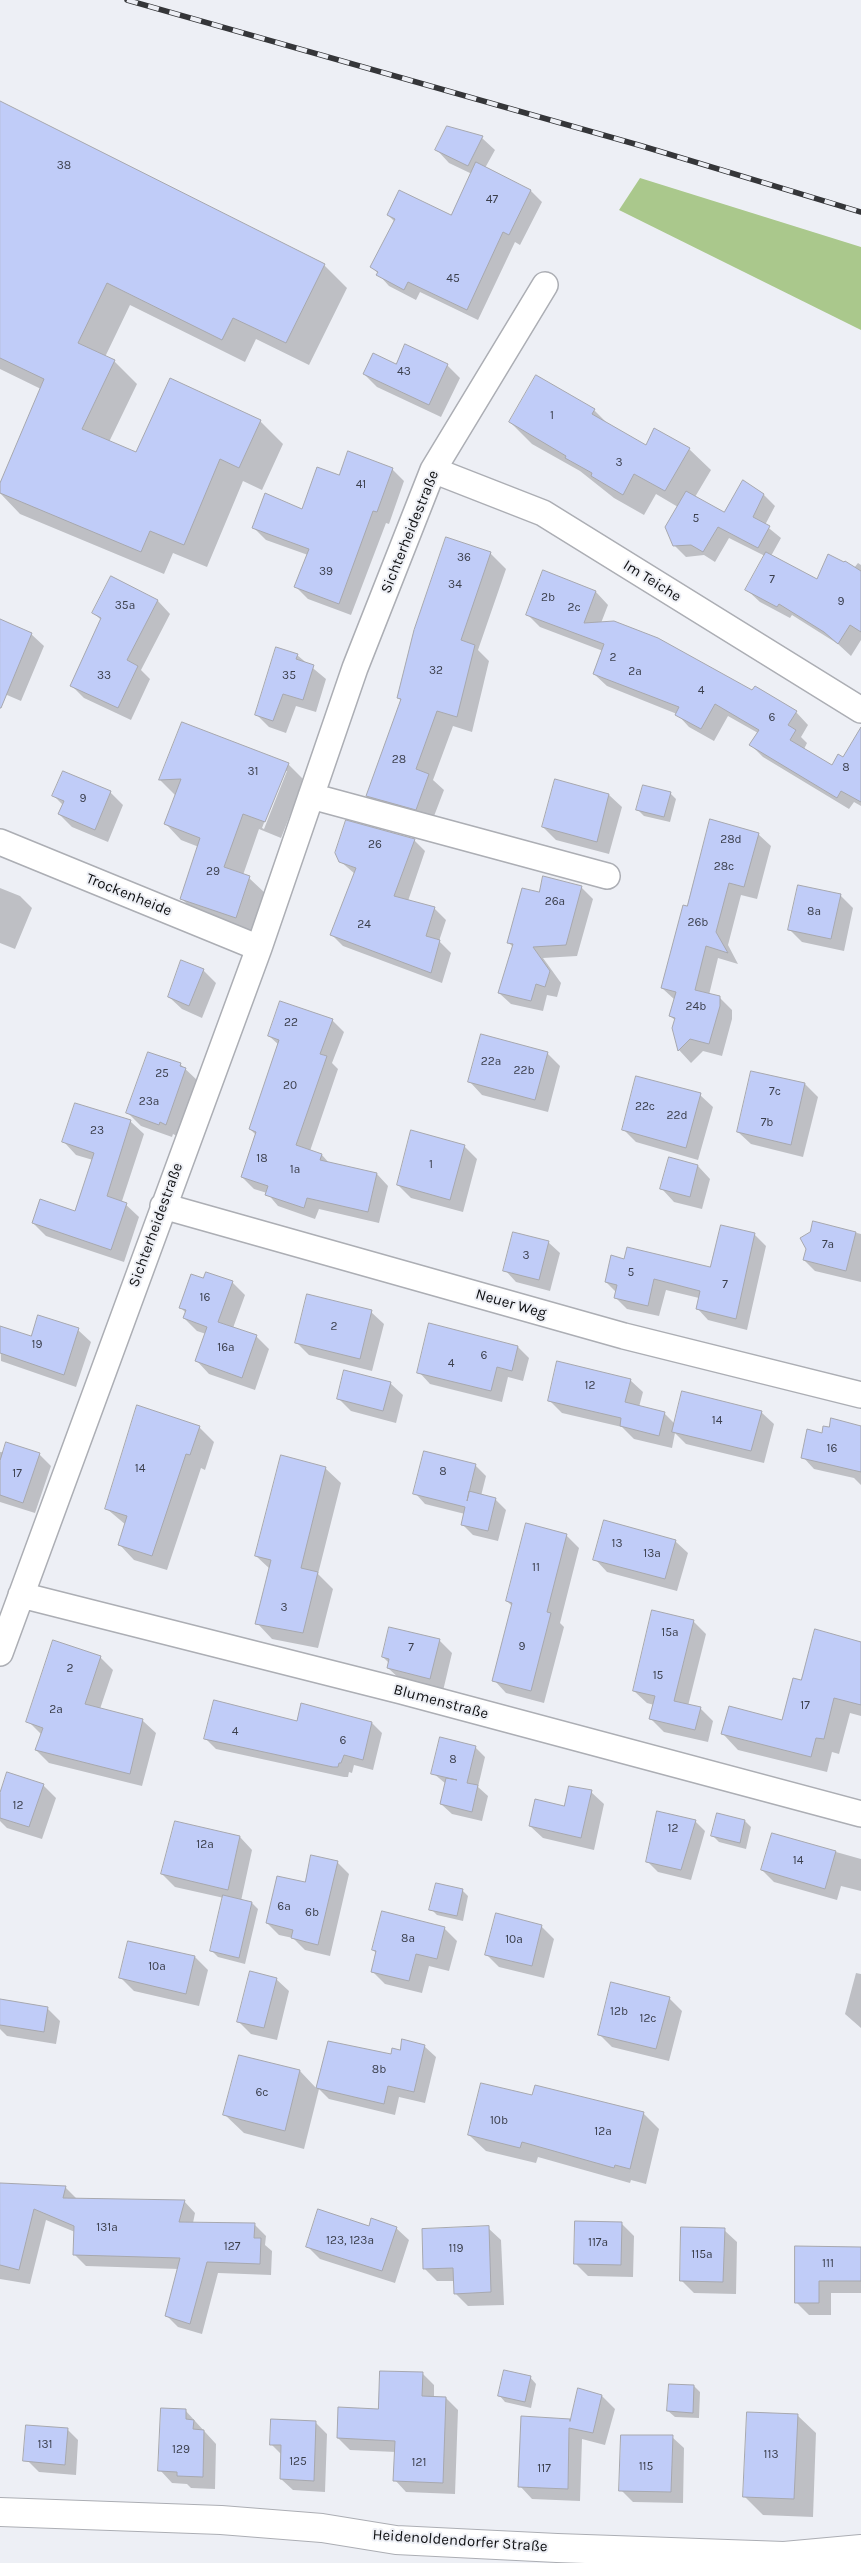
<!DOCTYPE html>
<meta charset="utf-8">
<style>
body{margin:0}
canvas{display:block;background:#edeff5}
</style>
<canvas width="861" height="2563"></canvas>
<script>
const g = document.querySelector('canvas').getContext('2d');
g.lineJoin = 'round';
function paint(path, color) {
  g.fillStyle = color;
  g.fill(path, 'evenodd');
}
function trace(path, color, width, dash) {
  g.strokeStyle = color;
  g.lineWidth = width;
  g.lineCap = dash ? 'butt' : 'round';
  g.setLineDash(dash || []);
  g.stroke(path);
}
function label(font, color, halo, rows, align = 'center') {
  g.font = font + ' Karla,sans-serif';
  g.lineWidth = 4;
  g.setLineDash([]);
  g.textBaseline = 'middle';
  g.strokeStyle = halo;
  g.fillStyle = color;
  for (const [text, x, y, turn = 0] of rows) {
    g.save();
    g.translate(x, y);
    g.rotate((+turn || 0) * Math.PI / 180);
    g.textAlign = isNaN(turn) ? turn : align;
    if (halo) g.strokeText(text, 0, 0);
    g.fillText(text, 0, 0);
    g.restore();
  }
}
paint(new Path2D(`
 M 640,178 L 861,247 L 861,330 L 619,210 Z`), '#aac88c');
paint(new Path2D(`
 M 0,102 L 324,265 L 347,288 L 309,365 L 256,339 L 245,362 L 130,305 L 105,357 L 114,361 L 137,384 L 109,442 L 136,454 L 260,421 L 283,444 L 262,490 L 243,481 L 207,567 L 173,553 L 164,574 L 20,514 L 0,493 L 0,486 L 41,389 L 0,369 Z
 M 482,138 L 495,150 L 485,168 L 531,191 L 542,202 L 520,245 L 515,242 L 478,320 L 420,292 L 416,300 L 389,286 L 372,267 L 395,222 L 388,215 L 452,217 L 472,174 L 449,163 L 437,150 Z
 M 447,365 L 460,378 L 441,417 L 377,387 L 364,374 L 397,366 Z
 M 536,377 L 594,410 L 609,425 L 647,447 L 689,449 L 711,470 L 695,497 L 724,513 L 764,495 L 775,506 L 765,525 L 781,538 L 771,556 L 818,581 L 854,568 L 858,563 L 861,565 L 861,640 L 851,656 L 838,644 L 792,615 L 790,618 L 760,602 L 747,590 L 765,556 L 729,538 L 715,562 L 704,555 L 686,557 L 674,545 L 678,507 L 656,494 L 644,515 L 614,498 L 580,471 L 532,444 L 510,422 Z
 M 392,469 L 404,481 L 389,524 L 386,523 L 351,615 L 308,599 L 296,587 L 308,555 L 266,540 L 254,528 L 303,511 L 340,476 Z
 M 490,553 L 506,569 L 478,650 L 489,661 L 472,732 L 453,726 L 433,780 L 444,790 L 431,824 L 383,811 L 367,796 L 401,701 L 398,697 Z
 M 112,577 L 158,601 L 170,614 L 141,670 L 150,679 L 131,720 L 84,698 L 71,685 L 101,620 L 93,612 Z
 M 596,592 L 608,605 L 601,623 L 796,712 L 808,725 L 801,737 L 807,743 L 804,749 L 833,766 L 843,758 L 861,758 L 861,806 L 854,802 L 849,809 L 763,757 L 751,745 L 758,733 L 728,716 L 714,741 L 689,727 L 677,714 L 607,686 L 594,674 L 603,651 L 540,627 L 527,614 Z
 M 0,621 L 31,634 L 44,646 L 21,701 L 0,692 Z
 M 297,655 L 326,679 L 316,712 L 296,706 L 286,733 L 269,727 L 256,714 Z
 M 182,723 L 288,764 L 304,780 L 281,838 L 259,829 L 243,875 L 249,878 L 265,893 L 252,933 L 197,914 L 181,898 L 199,847 L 181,840 L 166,824 L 176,796 L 160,780 ZM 284,771 L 287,771 L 264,829 L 262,828 Z
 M 110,792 L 123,805 L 108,842 L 72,827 L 59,814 L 63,805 L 54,796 Z
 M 670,793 L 676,799 L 670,822 L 644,816 L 637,809 Z
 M 609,795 L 622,807 L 609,854 L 556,840 L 543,827 Z
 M 758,834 L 771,846 L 757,899 L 741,895 L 728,945 L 738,964 L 718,958 L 709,995 L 719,997 L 732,1010 L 732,1019 L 722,1056 L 703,1051 L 691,1063 L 679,1050 L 674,1028 L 676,1021 L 670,1016 L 675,1000 L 662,988 L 688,907 Z
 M 414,840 L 425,851 L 408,901 L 434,908 L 446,920 L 439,941 L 451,953 L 442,983 L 343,946 L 332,935 L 355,874 L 340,861 Z
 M 581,887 L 593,899 L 577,956 L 543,958 L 561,983 L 557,997 L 547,995 L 543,1011 L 511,1004 L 499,993 L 513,947 L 509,943 L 540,894 Z
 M 0,888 L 20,896 L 32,908 L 15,949 L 0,943 Z
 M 841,896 L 853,908 L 844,951 L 802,942 L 789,929 Z
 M 182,961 L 203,970 L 216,983 L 202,1018 L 182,1009 L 169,997 Z
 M 332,1020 L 344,1032 L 332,1063 L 338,1069 L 310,1151 L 322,1155 L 330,1164 L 377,1174 L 388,1186 L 379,1223 L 319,1209 L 315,1219 L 278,1206 L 267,1193 L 254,1189 L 242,1177 L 256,1135 L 250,1129 L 279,1045 L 269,1036 Z
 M 547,1053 L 560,1066 L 548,1112 L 482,1095 L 470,1082 Z
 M 180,1064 L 198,1081 L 179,1137 L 173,1134 L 172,1137 L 141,1126 L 128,1113 Z
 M 752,1072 L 805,1084 L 818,1097 L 803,1157 L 751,1144 L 738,1132 Z
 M 700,1095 L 713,1107 L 698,1160 L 636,1142 L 623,1129 Z
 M 76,1104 L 131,1122 L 144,1134 L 122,1201 L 139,1217 L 124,1262 L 46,1236 L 33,1223 L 75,1212 L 93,1160 L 76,1155 L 64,1142 Z
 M 464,1146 L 477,1159 L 463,1212 L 411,1198 L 398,1185 Z
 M 698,1166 L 710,1179 L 702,1209 L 674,1202 L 662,1189 Z
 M 814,1222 L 861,1234 L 861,1282 L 815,1271 L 804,1260 Z
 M 754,1234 L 766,1246 L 747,1330 L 708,1320 L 697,1308 L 699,1298 L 666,1290 L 659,1316 L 627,1309 L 615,1297 L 616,1292 L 606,1282 L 625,1261 L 711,1269 Z
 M 548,1242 L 560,1253 L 550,1291 L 516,1282 L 505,1270 Z
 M 204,1280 L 232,1282 L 245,1295 L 233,1328 L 256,1336 L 269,1349 L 255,1390 L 209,1374 L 197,1361 L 206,1334 L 197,1331 L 184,1318 L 186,1313 L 181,1308 Z
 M 371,1312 L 384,1324 L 372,1371 L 309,1355 L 296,1342 Z
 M 430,1325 L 518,1347 L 529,1358 L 523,1381 L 508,1377 L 502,1402 L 430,1384 L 419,1372 Z
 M 0,1327 L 32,1338 L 78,1330 L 91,1342 L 76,1387 L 1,1361 Z
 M 630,1380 L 643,1392 L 639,1407 L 664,1413 L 675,1424 L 761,1412 L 774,1424 L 764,1463 L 686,1444 L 675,1433 L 672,1448 L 634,1439 L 622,1427 L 562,1413 L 549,1400 Z
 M 390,1383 L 403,1395 L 396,1423 L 351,1411 L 338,1398 Z
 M 199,1427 L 214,1442 L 205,1470 L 201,1468 L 167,1570 L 134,1560 L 119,1544 L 126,1525 L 107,1509 Z
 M 861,1427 L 861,1485 L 854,1478 L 814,1469 L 803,1457 L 822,1434 Z
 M 0,1452 L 39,1454 L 51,1466 L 35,1513 L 0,1502 Z
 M 475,1465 L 486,1476 L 481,1496 L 495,1499 L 506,1510 L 498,1541 L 473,1535 L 462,1524 L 465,1514 L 425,1504 L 415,1493 Z
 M 325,1468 L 341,1483 L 318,1574 L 333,1589 L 318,1648 L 272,1639 L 257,1623 L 270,1569 L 256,1556 Z
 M 566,1535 L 579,1548 L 560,1623 L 564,1627 L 544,1703 L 506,1693 L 494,1680 L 513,1607 L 507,1601 Z
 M 675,1541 L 688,1553 L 677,1591 L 607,1572 L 595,1559 Z
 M 693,1621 L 706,1634 L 688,1706 L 700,1708 L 713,1721 L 708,1742 L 664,1732 L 651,1719 L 654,1705 L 647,1703 L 634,1691 Z
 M 439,1640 L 452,1653 L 443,1691 L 401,1680 L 388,1668 L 389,1663 L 383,1657 Z
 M 861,1643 L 861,1716 L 850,1713 L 839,1754 L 832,1752 L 827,1772 L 738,1750 L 723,1734 L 783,1721 L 802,1682 Z
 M 100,1657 L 113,1670 L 100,1709 L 143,1721 L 156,1733 L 142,1786 L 49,1763 L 36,1750 L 42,1735 L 28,1721 Z
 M 298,1722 L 372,1723 L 382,1733 L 373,1770 L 354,1765 L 352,1773 L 349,1772 L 348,1777 L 344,1777 L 216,1749 L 205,1738 Z
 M 475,1747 L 485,1757 L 478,1787 L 488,1796 L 482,1821 L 452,1814 L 441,1804 L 446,1784 L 433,1773 Z
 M 43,1785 L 56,1798 L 42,1839 L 7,1828 L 0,1821 L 0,1797 Z
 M 591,1792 L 604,1804 L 594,1850 L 543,1838 L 530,1826 Z
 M 718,1815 L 745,1821 L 751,1827 L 746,1849 L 719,1842 L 713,1836 Z
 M 695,1821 L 705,1831 L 691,1880 L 658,1872 L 648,1862 Z
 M 772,1834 L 861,1859 L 861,1891 L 841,1886 L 837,1900 L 774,1882 L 762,1870 Z
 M 240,1837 L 252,1850 L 241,1901 L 252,1903 L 258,1909 L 245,1964 L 218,1957 L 212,1951 L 224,1898 L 175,1887 L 162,1874 Z
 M 337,1862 L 349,1874 L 330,1956 L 305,1950 L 293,1938 L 279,1935 L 267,1923 Z
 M 462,1890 L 468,1896 L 463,1921 L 437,1915 L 431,1909 Z
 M 541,1926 L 554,1939 L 544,1978 L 499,1967 L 486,1954 Z
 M 444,1928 L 457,1941 L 449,1971 L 429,1966 L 422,1993 L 385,1984 L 372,1971 L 377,1954 L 373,1950 Z
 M 129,1942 L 195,1957 L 208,1970 L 199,2006 L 134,1991 L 121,1978 Z
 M 856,1973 L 861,1974 L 861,2028 L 845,2014 Z
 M 276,1979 L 289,1991 L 277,2040 L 251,2034 L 239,2022 Z
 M 669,1998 L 682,2011 L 669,2061 L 612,2047 L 599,2034 Z
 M 0,2000 L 47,2008 L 60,2021 L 56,2044 L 7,2036 L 0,2029 Z
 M 328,2042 L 392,2056 L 401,2051 L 424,2046 L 436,2057 L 425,2103 L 399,2097 L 395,2115 L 329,2099 L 319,2089 L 304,2149 L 244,2133 L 225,2115 L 300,2071 L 317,2089 Z
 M 533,2097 L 643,2113 L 659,2129 L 646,2184 L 631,2180 L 630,2183 L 538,2157 L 536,2163 L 486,2151 L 469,2135 Z
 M 0,2184 L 66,2188 L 78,2200 L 184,2201 L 195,2213 L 193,2223 L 254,2224 L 266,2236 L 265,2245 L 272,2251 L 271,2275 L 218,2273 L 202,2334 L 178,2327 L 166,2315 L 179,2269 L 86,2266 L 75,2255 L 75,2232 L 46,2220 L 30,2284 L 0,2279 Z
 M 621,2223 L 634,2236 L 633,2277 L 588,2276 L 576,2264 Z
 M 370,2228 L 396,2228 L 409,2240 L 395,2283 L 320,2259 L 307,2246 Z
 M 488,2228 L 501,2240 L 504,2305 L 468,2306 L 455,2293 L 455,2281 L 437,2281 L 425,2269 Z
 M 724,2230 L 737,2242 L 736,2294 L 694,2293 L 681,2280 Z
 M 796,2247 L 861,2248 L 861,2293 L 831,2293 L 831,2315 L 809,2315 L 796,2302 Z
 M 422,2373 L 434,2385 L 434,2398 L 446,2398 L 458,2410 L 455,2494 L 406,2492 L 395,2480 L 396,2452 L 350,2450 L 338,2438 L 380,2411 Z
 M 530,2377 L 536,2384 L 531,2408 L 505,2402 L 499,2395 Z
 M 694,2386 L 700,2392 L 699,2418 L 675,2417 L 668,2411 Z
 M 579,2390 L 602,2396 L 615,2409 L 605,2445 L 582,2439 L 580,2501 L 532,2499 L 520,2486 L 569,2420 L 571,2421 Z
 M 185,2410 L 216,2444 L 215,2489 L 191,2488 L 187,2484 L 172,2483 L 160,2470 Z
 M 797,2415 L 816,2433 L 813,2517 L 763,2515 L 745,2497 Z
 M 315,2422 L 327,2434 L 325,2492 L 293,2490 L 281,2479 L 282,2455 L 271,2444 Z
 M 67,2429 L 78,2440 L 76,2475 L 39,2472 L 28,2461 Z
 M 672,2437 L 684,2448 L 683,2503 L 633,2502 L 621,2490 Z`), '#0003');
const building = new Path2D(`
 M 0,101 L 325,264 L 286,343 L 233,318 L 222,340 L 107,283 L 78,343 L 115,360 L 82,429 L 136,452 L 170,378 L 261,420 L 239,468 L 220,459 L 184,545 L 150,531 L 141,552 L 0,493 L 0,483 L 44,379 L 0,358 Z
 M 447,126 L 483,136 L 468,166 L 435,150 Z
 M 476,162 L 531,190 L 509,235 L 503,232 L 467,310 L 408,282 L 404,290 L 376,275 L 378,272 L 370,267 L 395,219 L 387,215 L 399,190 L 451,215 Z
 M 405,344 L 448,364 L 429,405 L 363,374 L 373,353 L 396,364 Z
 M 536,375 L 595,409 L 592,414 L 646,445 L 654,428 L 690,448 L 665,491 L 634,474 L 623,495 L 591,476 L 592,473 L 565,458 L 566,456 L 509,422 Z
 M 348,451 L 393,468 L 377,512 L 373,511 L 339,604 L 294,587 L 309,549 L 252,528 L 265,493 L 302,509 L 317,467 L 339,475 Z
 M 743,480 L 764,494 L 753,517 L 770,526 L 758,548 L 718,527 L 703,552 L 691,545 L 673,546 L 665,527 L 686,491 L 724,512 Z
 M 446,537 L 491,552 L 461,640 L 475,645 L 457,717 L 437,711 L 416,769 L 429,774 L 416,810 L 366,796 L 401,699 L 397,698 L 414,630 Z
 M 766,552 L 817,579 L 828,554 L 844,562 L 845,561 L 861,571 L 861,632 L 850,625 L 838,644 L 824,632 L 779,604 L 777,607 L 745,590 Z
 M 543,570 L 596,591 L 584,623 L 614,621 L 658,638 L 752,690 L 755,686 L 797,711 L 788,725 L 796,730 L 790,740 L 832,765 L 838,754 L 843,757 L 861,727 L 861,802 L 841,791 L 837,798 L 749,745 L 759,730 L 715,704 L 701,729 L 675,715 L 679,707 L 593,674 L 604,644 L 526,615 Z
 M 111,576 L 158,600 L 127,660 L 138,666 L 118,708 L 70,686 L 101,618 L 92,613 Z
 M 0,619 L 32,633 L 1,708 L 0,708 Z
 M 276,647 L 298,654 L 296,659 L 314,665 L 303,700 L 283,694 L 273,721 L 255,715 Z
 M 182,722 L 289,763 L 265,822 L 243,814 L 224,867 L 250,876 L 236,918 L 180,899 L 200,838 L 164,824 L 181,779 L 159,780 Z
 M 63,771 L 111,791 L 95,830 L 58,814 L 64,801 L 52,796 Z
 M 555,779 L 609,794 L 597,842 L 542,827 Z
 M 643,785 L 671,792 L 664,817 L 636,810 Z
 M 710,819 L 759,833 L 744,887 L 729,883 L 716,932 L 728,953 L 706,946 L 695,990 L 720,996 L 720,1006 L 709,1044 L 690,1039 L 678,1051 L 672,1028 L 675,1018 L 669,1016 L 676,992 L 661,988 L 683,905 L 687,906 Z
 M 346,820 L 415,839 L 394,896 L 435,907 L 426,936 L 440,940 L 431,973 L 330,935 L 356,868 L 339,862 L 335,853 Z
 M 543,876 L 582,886 L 566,945 L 533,947 L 550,971 L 545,987 L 536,984 L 531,1001 L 498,993 L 513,944 L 507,943 L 522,888 L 539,892 Z
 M 798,885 L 841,894 L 831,939 L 788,930 Z
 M 181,960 L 204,969 L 189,1006 L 168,997 Z
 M 280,1001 L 333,1019 L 320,1054 L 327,1056 L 296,1145 L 322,1154 L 320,1160 L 377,1173 L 368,1212 L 307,1198 L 304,1208 L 265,1195 L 268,1186 L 241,1177 L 256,1132 L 249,1129 L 279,1040 L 268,1036 Z
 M 481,1034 L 548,1052 L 535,1100 L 468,1082 Z
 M 148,1052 L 181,1063 L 180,1066 L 186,1068 L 166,1125 L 160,1122 L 159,1125 L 126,1113 Z
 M 751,1071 L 805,1083 L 791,1145 L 737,1132 Z
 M 636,1076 L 701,1093 L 686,1148 L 622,1130 Z
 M 75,1103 L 131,1120 L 107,1196 L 127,1203 L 111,1250 L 32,1223 L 40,1199 L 75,1211 L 94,1153 L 62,1142 Z
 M 411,1130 L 465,1145 L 450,1200 L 397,1185 Z
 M 669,1157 L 698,1165 L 690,1197 L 660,1189 Z
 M 813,1221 L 856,1232 L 846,1271 L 803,1260 L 806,1249 L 800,1238 L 810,1232 Z
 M 721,1225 L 755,1233 L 736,1319 L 696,1309 L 700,1291 L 654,1279 L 648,1306 L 614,1298 L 617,1285 L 605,1282 L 611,1255 L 624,1259 L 627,1247 L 710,1267 Z
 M 513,1232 L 549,1241 L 539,1280 L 503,1271 Z
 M 206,1272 L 233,1281 L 218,1322 L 257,1335 L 242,1378 L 195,1361 L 207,1327 L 183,1318 L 186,1310 L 179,1308 L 191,1274 L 203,1278 Z
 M 307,1294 L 372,1310 L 360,1359 L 295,1343 Z
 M 38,1315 L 79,1328 L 64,1375 L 0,1353 L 0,1326 L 31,1336 Z
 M 429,1323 L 518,1346 L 512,1371 L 497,1367 L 491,1391 L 417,1373 Z
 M 557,1361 L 631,1379 L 625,1402 L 665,1412 L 659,1436 L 620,1426 L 621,1418 L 548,1401 Z
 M 344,1370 L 391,1382 L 383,1411 L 337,1399 Z
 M 682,1391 L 762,1411 L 751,1451 L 672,1432 Z
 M 137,1405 L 200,1426 L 190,1455 L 186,1454 L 152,1556 L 118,1545 L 127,1516 L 105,1509 Z
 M 831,1418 L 861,1426 L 861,1472 L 801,1458 L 807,1429 L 822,1433 L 823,1426 L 829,1427 Z
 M 6,1442 L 40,1453 L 23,1503 L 0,1495 L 0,1461 Z
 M 424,1451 L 476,1464 L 467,1501 L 469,1491 L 496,1498 L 488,1531 L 461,1525 L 465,1507 L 413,1494 Z
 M 281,1455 L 326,1467 L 301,1568 L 318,1572 L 303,1633 L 255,1624 L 271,1560 L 255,1556 Z
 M 604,1520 L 676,1540 L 665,1579 L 593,1560 Z
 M 526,1523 L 567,1534 L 547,1612 L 551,1613 L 531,1691 L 492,1681 L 512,1603 L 506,1601 Z
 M 652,1610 L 694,1620 L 674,1701 L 701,1707 L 695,1730 L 649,1719 L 655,1696 L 633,1691 Z
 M 389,1627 L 440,1639 L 430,1679 L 387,1668 L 389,1659 L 382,1657 Z
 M 815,1629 L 861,1642 L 861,1705 L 834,1698 L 824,1739 L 816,1738 L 811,1757 L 721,1734 L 729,1706 L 782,1720 L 793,1678 L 801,1680 Z
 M 53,1640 L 101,1656 L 85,1704 L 143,1719 L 130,1774 L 35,1750 L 43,1728 L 26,1722 Z
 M 214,1700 L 297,1721 L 301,1703 L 372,1722 L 363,1760 L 344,1755 L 341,1763 L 339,1763 L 338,1767 L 333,1767 L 204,1739 Z
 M 440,1737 L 476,1746 L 467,1783 L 478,1785 L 472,1812 L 440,1804 L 446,1778 L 457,1780 L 431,1774 Z
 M 7,1772 L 44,1784 L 29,1827 L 0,1818 L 0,1793 Z
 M 569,1786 L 592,1790 L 581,1838 L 529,1826 L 535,1799 L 564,1806 Z
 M 657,1811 L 696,1820 L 681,1870 L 646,1862 Z
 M 717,1813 L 745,1820 L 740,1843 L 711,1836 Z
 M 175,1821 L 240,1836 L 228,1890 L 161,1874 Z
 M 772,1833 L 836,1851 L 825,1889 L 761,1870 Z
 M 311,1855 L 338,1861 L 318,1945 L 291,1938 L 293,1930 L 266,1923 L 277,1876 L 305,1882 Z
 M 436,1883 L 463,1889 L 457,1916 L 429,1910 Z
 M 223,1895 L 252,1902 L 239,1958 L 210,1951 Z
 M 382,1911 L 445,1927 L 437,1959 L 416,1954 L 409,1981 L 371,1972 L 376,1951 L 372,1950 Z
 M 496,1913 L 542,1925 L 532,1966 L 485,1955 Z
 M 128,1941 L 195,1956 L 186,1994 L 119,1978 Z
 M 250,1971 L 277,1978 L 264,2028 L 237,2022 Z
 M 611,1982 L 670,1997 L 656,2049 L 598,2035 Z
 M 0,1999 L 48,2007 L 44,2032 L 0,2025 Z
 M 402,2039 L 425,2045 L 414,2092 L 388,2086 L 384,2104 L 316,2088 L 328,2041 L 391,2054 L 392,2048 L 400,2050 Z
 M 239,2055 L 300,2070 L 285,2131 L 223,2115 Z
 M 481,2083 L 532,2095 L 535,2085 L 644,2112 L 630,2169 L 615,2165 L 614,2168 L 522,2142 L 520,2148 L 468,2135 Z
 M 0,2183 L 66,2186 L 63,2198 L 185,2200 L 179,2222 L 255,2223 L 254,2238 L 261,2238 L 260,2264 L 207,2262 L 190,2324 L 165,2316 L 180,2258 L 73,2255 L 74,2226 L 34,2209 L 19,2270 L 0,2265 Z
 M 318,2209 L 369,2226 L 371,2218 L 397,2227 L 382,2271 L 306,2247 Z
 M 575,2221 L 622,2222 L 621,2265 L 574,2264 Z
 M 489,2226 L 491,2292 L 454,2294 L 453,2268 L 423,2269 L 422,2229 Z
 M 681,2227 L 725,2228 L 723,2282 L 680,2281 Z
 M 795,2246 L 861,2247 L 861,2281 L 819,2281 L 819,2303 L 795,2303 Z
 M 504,2370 L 531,2376 L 525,2402 L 498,2396 Z
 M 380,2371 L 423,2372 L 422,2396 L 446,2397 L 443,2483 L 393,2481 L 395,2441 L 337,2438 L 338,2407 L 378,2409 Z
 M 669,2384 L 694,2385 L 693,2413 L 667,2411 Z
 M 578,2388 L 602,2395 L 593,2433 L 569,2428 L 568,2489 L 518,2487 L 521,2416 L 570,2419 L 570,2421 Z
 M 161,2408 L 186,2409 L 186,2419 L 194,2420 L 193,2429 L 204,2430 L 203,2477 L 177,2476 L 177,2472 L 158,2471 Z
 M 747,2412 L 798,2414 L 794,2499 L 743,2497 Z
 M 271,2419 L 316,2421 L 314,2481 L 280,2479 L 281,2445 L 270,2445 Z
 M 26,2425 L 68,2428 L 65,2465 L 23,2461 Z
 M 621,2435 L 673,2435 L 671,2492 L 619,2491 Z`);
paint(building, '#c0ccf8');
trace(building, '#a7a8ae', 1);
const minor = new Path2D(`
 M 433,470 L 543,513 L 861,710
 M 311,796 L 607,876
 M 0,842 L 259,948
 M 163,1206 L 624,1336 L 861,1395
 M 21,1595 L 401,1691 L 861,1814
 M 0,1653 L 259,948 L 355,668 L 433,470 L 545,285`);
const tertiary = new Path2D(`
 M 0,2512 L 221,2520 L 322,2528 L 396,2540 L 557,2548 L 784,2556 L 861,2549`);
trace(minor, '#acaeb4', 28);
trace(tertiary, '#acaeb4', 30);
trace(minor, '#fff', 25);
trace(tertiary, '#fff', 28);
const rail = new Path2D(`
 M 127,0 L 642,146 L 861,212`);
trace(rail, '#353639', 5.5);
trace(rail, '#edeff5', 4, [11]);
label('12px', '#3b3f4c', null, [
 ["38",64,166],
 ["47",492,200],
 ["45",453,279],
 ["43",404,372],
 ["1",552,416],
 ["3",619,463],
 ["41",361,485],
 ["5",696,519],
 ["36",464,558],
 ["39",326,572],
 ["7",772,580],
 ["34",455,585],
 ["2b",548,598],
 ["9",841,602],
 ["35a",125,606],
 ["2c",574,608],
 ["2",613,658],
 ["32",436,671],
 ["2a",635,672],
 ["33",104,676],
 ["35",289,676],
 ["4",701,691],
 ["6",772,718],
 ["28",399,760],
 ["8",846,768],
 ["31",253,772],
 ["9",83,799],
 ["28d",731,840],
 ["26",375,845],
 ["28c",724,867],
 ["29",213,872],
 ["26a",555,902],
 ["8a",814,912],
 ["26b",698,923],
 ["24",364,925],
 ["24b",696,1007],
 ["22",291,1023],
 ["22a",491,1062],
 ["22b",524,1071],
 ["25",162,1074],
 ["20",290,1086],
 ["7c",775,1092],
 ["23a",149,1102],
 ["22c",645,1107],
 ["22d",677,1116],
 ["7b",767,1123],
 ["23",97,1131],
 ["18",262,1159],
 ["1",431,1165],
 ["1a",295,1170],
 ["7a",828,1245],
 ["3",526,1256],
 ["5",631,1273],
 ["7",725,1285],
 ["16",205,1298],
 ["2",334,1327],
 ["19",37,1345],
 ["16a",226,1348],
 ["6",484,1356],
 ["4",451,1364],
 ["12",590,1386],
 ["14",717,1421],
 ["16",832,1449],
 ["14",140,1469],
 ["8",443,1472],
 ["17",17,1474],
 ["13",617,1544],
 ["13a",652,1554],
 ["11",536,1568],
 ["3",284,1608],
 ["15a",670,1633],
 ["9",522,1647],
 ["7",411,1648],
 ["2",70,1669],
 ["15",658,1676],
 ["17",805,1706],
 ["2a",56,1710],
 ["4",235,1732],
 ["6",343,1741],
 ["8",453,1760],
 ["12",18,1806],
 ["12",673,1829],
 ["12a",205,1845],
 ["14",798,1861],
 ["6a",284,1907],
 ["6b",312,1913],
 ["8a",408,1939],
 ["10a",514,1940],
 ["10a",157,1967],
 ["12b",619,2012],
 ["12c",648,2019],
 ["8b",379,2070],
 ["6c",262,2093],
 ["10b",499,2121],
 ["12a",603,2132],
 ["131a",107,2228],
 ["123, 123a",350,2241],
 ["117a",598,2243],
 ["127",232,2247],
 ["119",456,2249],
 ["115a",702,2255],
 ["111",828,2264],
 ["131",45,2445],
 ["129",181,2450],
 ["113",771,2455],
 ["125",298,2462],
 ["121",419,2463],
 ["115",646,2467],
 ["117",544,2469]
]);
label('15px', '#0f1012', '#edeff5', [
 ["Sichterheidestraße",410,532,-68],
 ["Im Teiche",652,581,32],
 ["Trockenheide",129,895,22],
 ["Sichterheidestraße",156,1225,-70],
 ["Neuer Weg",511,1304,16],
 ["Blumenstraße",441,1702,15],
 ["Heidenoldendorfer Straße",460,2541,4]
]);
</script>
